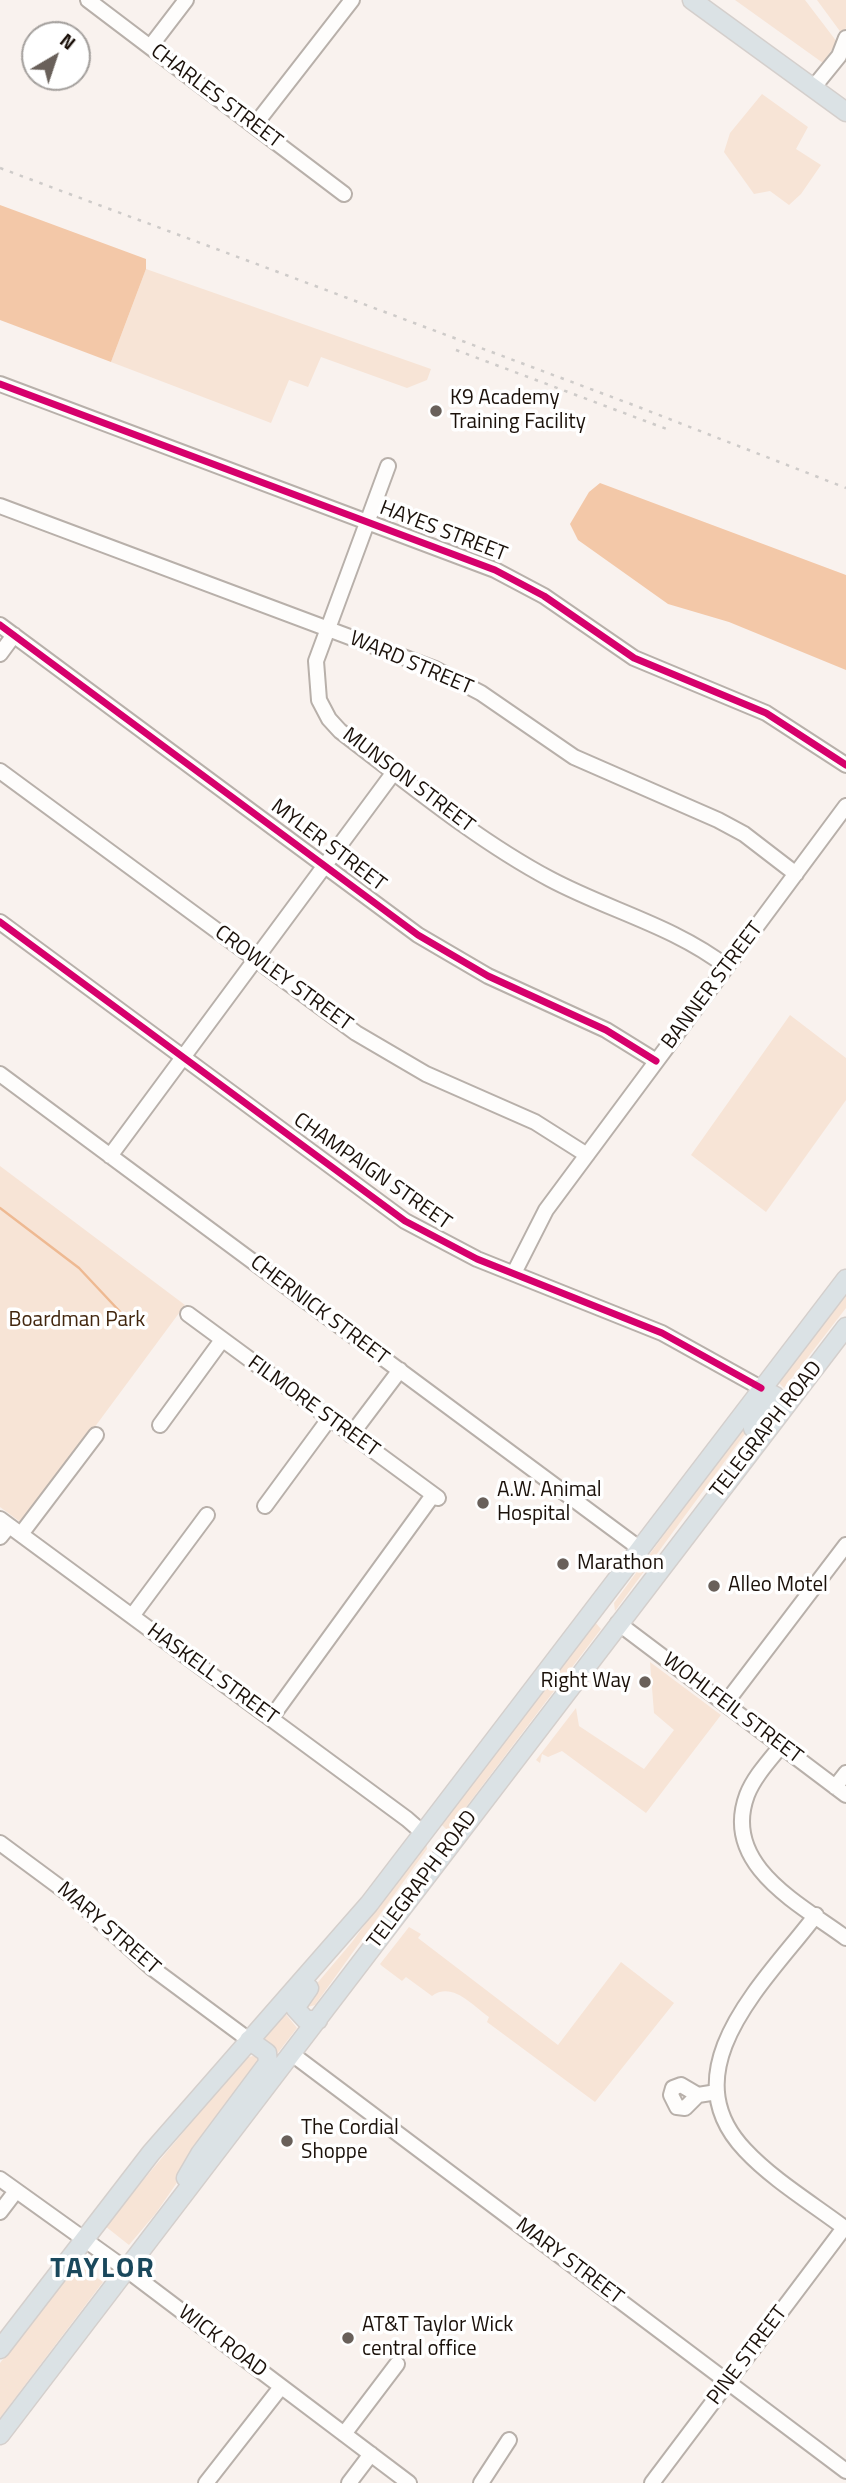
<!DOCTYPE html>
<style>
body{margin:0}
#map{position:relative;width:846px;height:2483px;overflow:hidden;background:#f9f2ee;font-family:"Titillium Web",sans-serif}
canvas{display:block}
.north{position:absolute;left:21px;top:21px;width:70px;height:70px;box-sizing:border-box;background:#fff;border:2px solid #a4a09d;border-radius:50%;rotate:39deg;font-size:19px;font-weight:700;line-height:28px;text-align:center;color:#1b110a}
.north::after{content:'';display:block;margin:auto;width:24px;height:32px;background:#69605a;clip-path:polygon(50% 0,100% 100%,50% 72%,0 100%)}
</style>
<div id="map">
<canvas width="846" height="2483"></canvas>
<div class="north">N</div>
</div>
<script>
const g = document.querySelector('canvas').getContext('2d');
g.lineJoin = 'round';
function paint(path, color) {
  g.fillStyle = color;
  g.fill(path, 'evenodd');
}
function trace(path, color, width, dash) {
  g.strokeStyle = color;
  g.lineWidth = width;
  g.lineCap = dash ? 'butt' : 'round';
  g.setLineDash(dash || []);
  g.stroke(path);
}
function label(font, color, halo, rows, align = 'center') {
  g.font = font + ' "Titillium Web",sans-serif';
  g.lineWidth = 7;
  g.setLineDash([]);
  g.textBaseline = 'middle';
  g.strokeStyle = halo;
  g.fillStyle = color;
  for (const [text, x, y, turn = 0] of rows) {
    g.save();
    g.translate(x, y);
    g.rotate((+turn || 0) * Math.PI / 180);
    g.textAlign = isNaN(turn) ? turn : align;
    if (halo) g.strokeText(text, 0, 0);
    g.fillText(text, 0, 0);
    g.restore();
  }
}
paint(new Path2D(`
 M 735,0 L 805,0 L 837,42 L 823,63 Z
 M 817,0 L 846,0 L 846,28 L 842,34 Z
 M 762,94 L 808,127 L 796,149 L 821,165 L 801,194 L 789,205 L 770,191 L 754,194 L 724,152 L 730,133 Z
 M 146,269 L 431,369 L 427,380 L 407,388 L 321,357 L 308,387 L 289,380 L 271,423 L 111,362 Z
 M 790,1015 L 846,1058 L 846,1100 L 766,1212 L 691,1155 Z
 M 0,1166 L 185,1305 L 23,1524 L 0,1507 Z
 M 846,1291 L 846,1308 L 784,1388 L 777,1381 Z
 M 764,1398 L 764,1408 L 615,1611 L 614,1603 Z
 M 594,1621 L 601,1629 L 448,1831 L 440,1823 Z
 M 650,1662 L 721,1715 L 646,1813 L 562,1751 L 548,1757 L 542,1754 L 540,1763 L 536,1760 L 576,1708 L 579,1726 L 644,1769 L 674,1730 L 654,1713 Z
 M 426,1841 L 427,1849 L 315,2005 L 308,2007 L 308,1994 L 352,1942 Z
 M 409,1927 L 421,1934 L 418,1938 L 558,2045 L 621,1962 L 674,2003 L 595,2102 L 487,2022 L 489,2017 C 472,2005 452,1981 432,1996 L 406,1977 L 402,1981 L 382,1966 L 380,1964 Z
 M 285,2013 L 297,2028 L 277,2054 L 262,2038 Z
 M 253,2056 L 257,2057 L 258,2065 L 156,2213 L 129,2245 L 105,2226 L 245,2058 Z
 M 76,2263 L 103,2282 L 0,2418 L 0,2363 Z`), '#f7e4d6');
paint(new Path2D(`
 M 0,205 L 146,259 L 146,269 L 111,362 L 0,320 Z
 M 600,483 L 846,575 L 846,670 L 729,622 L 668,604 L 578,540 L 570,524 L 589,492 Z`), '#f3c8a8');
trace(new Path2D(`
 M 0,1208 L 79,1268 L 124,1316`), '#eeb992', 2.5);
const minor = new Path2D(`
 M 88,0 L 344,194
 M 150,47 L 186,0
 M 813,88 L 839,56 L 846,38
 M 254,126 L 352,0
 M 0,384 L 495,570 L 544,596 L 634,658 L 766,713 L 846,765
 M 388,466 L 316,661 L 319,700 L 329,719 L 340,731 C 407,782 475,839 550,879 C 608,910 674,926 727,967
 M 0,506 L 435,669 L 481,693 L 574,757 L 718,820 L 744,834 L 796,874
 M 0,625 L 418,935 L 488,976 L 606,1030 L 656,1061
 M 0,654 L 14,635
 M 0,771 L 356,1033 L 426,1074 L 535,1122 L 587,1155
 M 0,922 L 405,1221 L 477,1259 L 662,1333 L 761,1388
 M 0,1074 L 639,1548
 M 110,1156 L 394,772
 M 514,1273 L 546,1210 L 846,806
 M 188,1314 L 438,1498
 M 160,1425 L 222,1340
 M 351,1435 L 400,1370
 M 265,1506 L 329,1419
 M 0,1519 L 407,1819 L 423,1833
 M 21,1534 L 96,1435
 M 0,1537 L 9,1526
 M 132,1616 L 207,1515
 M 618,1623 L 846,1795
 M 725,1704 L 846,1545
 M 271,1718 L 433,1495
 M 781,1746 C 769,1761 754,1777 747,1795 C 721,1865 800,1904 846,1938
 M 835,1787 L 846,1773
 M 0,1843 L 73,1897 L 152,1968 L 249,2040
 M 816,1915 C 767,1980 668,2069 745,2150 C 773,2180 813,2204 846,2229
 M 292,2054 L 846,2471
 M 698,2095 L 681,2085 L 673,2088 L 671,2095 L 677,2107 L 685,2108 L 698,2095 L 717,2092
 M 0,2179 L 127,2270 L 409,2483
 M 0,2212 L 16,2191
 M 344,2434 L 397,2364
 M 206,2483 L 281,2387
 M 349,2483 L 371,2454
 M 481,2483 L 509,2440
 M 652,2483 L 844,2228`);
const major = new Path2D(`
 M 692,0 L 846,112
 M 753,1428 L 775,1396 L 761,1388
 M 309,1988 L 295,2008 L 306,2020 L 318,2020
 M 186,2178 L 200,2154 L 268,2063 L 267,2053 L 249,2040
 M 0,2349 L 151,2153 L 369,1904 L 846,1279
 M 0,2435 L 846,1327`);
trace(minor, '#b8b0aa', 18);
trace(major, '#d4cfcc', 21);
trace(minor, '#fefdfc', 14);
trace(major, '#dbe2e5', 18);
trace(new Path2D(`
 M 0,168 L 636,406 L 846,488
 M 456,350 L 672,431`), '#cecbc9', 2.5, [3.5, 7]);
trace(new Path2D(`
 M 0,384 L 495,570 L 544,596 L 634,658 L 766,713 L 846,765
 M 0,625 L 418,935 L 488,976 L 606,1030 L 656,1061
 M 0,922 L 405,1221 L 477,1259 L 662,1333 L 761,1388`), '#d6006c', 7);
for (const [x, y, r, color] of [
 [436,411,7,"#69605a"],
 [483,1503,7,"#69605a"],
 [563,1564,7,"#69605a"],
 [714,1586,7,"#69605a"],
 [645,1682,7,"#69605a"],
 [287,2141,7,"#69605a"],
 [348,2338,7,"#69605a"]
]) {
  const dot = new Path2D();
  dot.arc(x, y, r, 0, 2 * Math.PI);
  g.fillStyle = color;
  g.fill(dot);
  trace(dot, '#fff', 2.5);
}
label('21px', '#1b110a', '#fff', [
 ["CHARLES STREET",216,97,37],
 ["HAYES STREET",443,532,21],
 ["WARD STREET",411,664,23],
 ["MUNSON STREET",408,781,37],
 ["MYLER STREET",328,846,37],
 ["CROWLEY STREET",283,979,36],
 ["BANNER STREET",713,986,-53],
 ["CHAMPAIGN STREET",372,1172,35],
 ["CHERNICK STREET",319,1311,37],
 ["FILMORE STREET",313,1407,36],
 ["TELEGRAPH ROAD",767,1430,-52],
 ["HASKELL STREET",212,1675,36],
 ["WOHLFEIL STREET",732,1709,37],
 ["TELEGRAPH ROAD",423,1880,-53],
 ["MARY STREET",108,1929,41],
 ["MARY STREET",569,2262,37],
 ["WICK ROAD",222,2342,37],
 ["PINE STREET",748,2356,-53]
]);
label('21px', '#1b110a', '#fff', [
 ["K9 Academy",450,399],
 ["Training Facility",450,423],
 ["A.W. Animal",497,1491],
 ["Hospital",497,1515],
 ["Marathon",577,1564],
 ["Alleo Motel",728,1586],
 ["Right Way",631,1682,"right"],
 ["The Cordial",301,2129],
 ["Shoppe",301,2153],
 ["AT&T Taylor Wick",362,2326],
 ["central office",362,2350]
], 'left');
label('21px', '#42260e', '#fff', [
 ["Boardman Park",77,1321]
]);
g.letterSpacing = '2px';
label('bold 28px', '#1a485c', '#fff', [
 ["TAYLOR",103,2270]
]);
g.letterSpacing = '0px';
</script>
